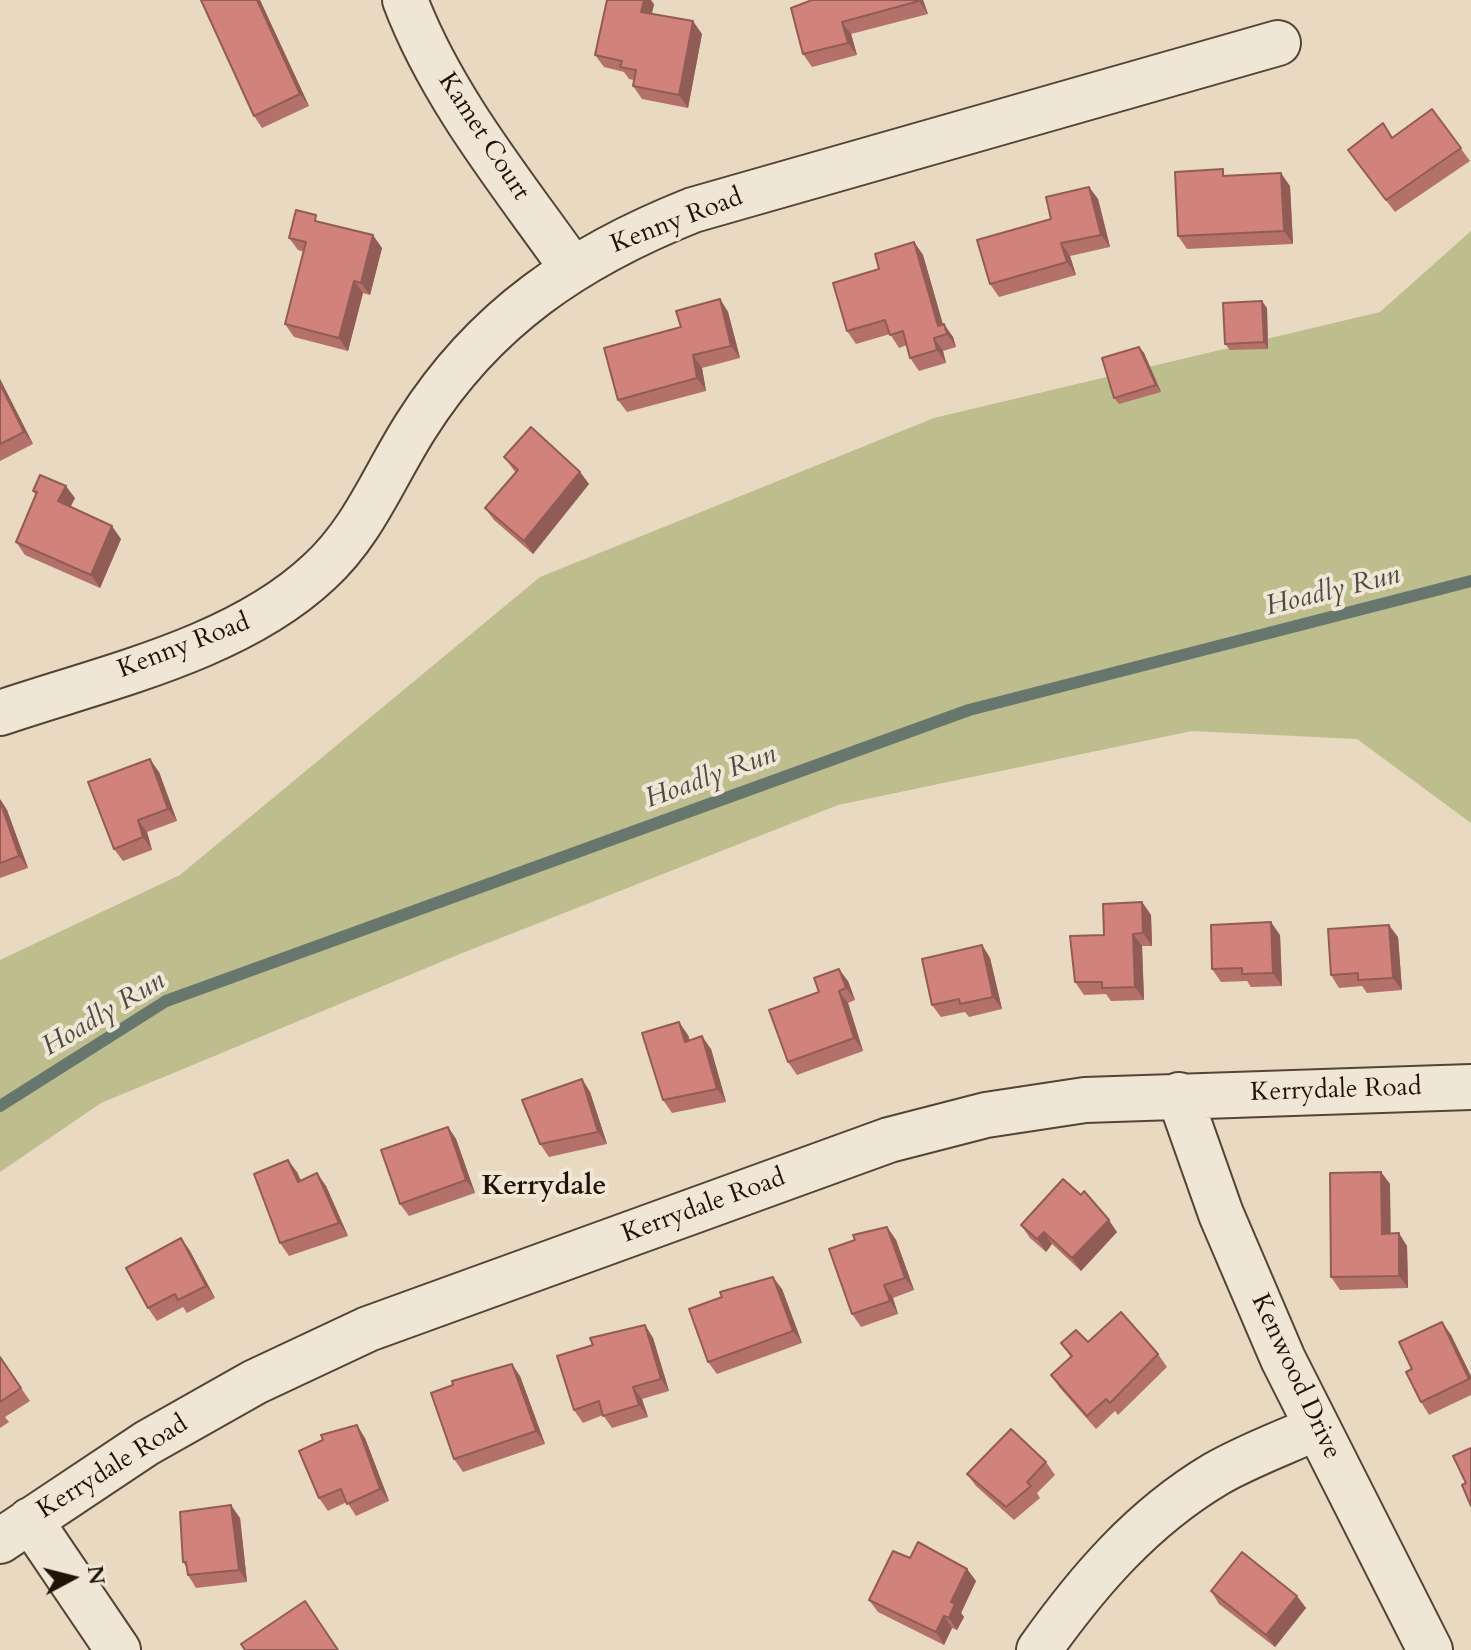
<!DOCTYPE html>
<style>
body{margin:0}
#map{position:relative;width:1471px;height:1650px;overflow:hidden;background:#e8d9c0;font-family:Cardo,serif}
canvas{display:block}
.north{position:absolute;left:32px;top:1538px;width:80px;height:80px;-webkit-text-stroke:6px #f0e6d6;paint-order:stroke;rotate:83deg;font-size:22px;font-weight:700;line-height:32px;text-align:center;color:#221309}
.north::after{content:'';display:block;margin:auto;width:28px;height:36px;background:#221309;clip-path:polygon(50% 0,100% 100%,50% 72%,0 100%)}
</style>
<div id="map">
<canvas width="1471" height="1650"></canvas>
<div class="north">N</div>
</div>
<script>
const g = document.querySelector('canvas').getContext('2d');
g.lineJoin = 'round';
function paint(path, color) {
  g.fillStyle = color;
  g.fill(path, 'evenodd');
}
function trace(path, color, width, dash) {
  g.strokeStyle = color;
  g.lineWidth = width;
  g.lineCap = dash ? 'butt' : 'round';
  g.setLineDash(dash || []);
  g.stroke(path);
}
function label(font, color, halo, rows, align = 'center') {
  g.font = font + ' Cardo,serif';
  g.lineWidth = 8;
  g.setLineDash([]);
  g.textBaseline = 'middle';
  g.strokeStyle = halo;
  g.fillStyle = color;
  for (const [text, x, y, turn = 0] of rows) {
    g.save();
    g.translate(x, y);
    g.rotate((+turn || 0) * Math.PI / 180);
    g.textAlign = isNaN(turn) ? turn : align;
    if (halo) g.strokeText(text, 0, 0);
    g.fillText(text, 0, 0);
    g.restore();
  }
}
paint(new Path2D(`
 M 1471,231 L 1471,823 L 1357,739 L 1192,731 L 838,805 L 460,954 L 101,1103 L 0,1172 L 0,960 L 180,875 L 540,577 L 934,418 L 1380,312 Z`), '#bdbd8d');
trace(new Path2D(`
 M 0,1106 L 166,1001 L 969,710 L 1471,581`), '#68776e', 12);
const minor = new Path2D(`
 M 405,0 C 442,98 512,183 572,268
 M 0,713 C 106,677 237,649 319,572 C 364,531 384,476 416,426 C 484,318 577,256 693,210 L 1278,43
 M 1179,1095 L 1221,1214 L 1283,1359 L 1430,1650
 M 30,1520 L 118,1650
 M 0,1541 L 147,1443 L 255,1382 L 368,1329 L 889,1140 L 986,1115 L 1085,1100 L 1471,1087
 M 1039,1650 C 1088,1581 1142,1518 1216,1474 C 1247,1456 1283,1443 1316,1428`);
trace(minor, '#544437', 48);
trace(minor, '#f0e6d6', 44);
paint(new Path2D(`
 M 201,0 L 260,0 L 309,106 L 262,128 L 254,116 Z
 M 923,0 L 928,14 L 851,34 L 857,55 L 812,67 L 803,54 L 791,8 Z
 M 654,4 L 652,14 L 702,34 L 688,108 L 642,99 L 633,86 L 634,80 L 629,79 L 624,72 L 604,67 L 595,55 Z
 M 1432,109 L 1470,161 L 1395,212 L 1357,163 Z
 M 1228,176 L 1290,186 L 1293,244 L 1187,249 L 1178,236 Z
 M 1089,187 L 1098,199 L 1110,247 L 1070,256 L 1076,275 L 999,297 L 990,284 L 1051,219 Z
 M 321,222 L 382,248 L 370,295 L 363,293 L 348,351 L 294,337 L 285,324 L 304,252 L 298,250 L 289,238 Z
 M 914,242 L 923,255 L 943,325 L 953,337 L 956,347 L 943,351 L 946,363 L 919,371 L 910,358 L 907,345 L 899,348 L 890,334 L 856,344 L 847,331 L 879,269 Z
 M 720,299 L 728,312 L 740,358 L 702,368 L 706,391 L 627,412 L 618,400 L 681,327 Z
 M 1267,308 L 1268,349 L 1230,350 L 1225,344 Z
 M 1139,347 L 1144,353 L 1161,392 L 1119,404 L 1114,398 Z
 M 0,379 L 33,444 L 0,461 Z
 M 504,457 L 580,472 L 589,484 L 533,554 L 494,520 L 485,508 L 516,473 Z
 M 33,491 L 75,498 L 70,507 L 121,539 L 100,588 L 25,555 L 16,542 L 36,495 Z
 M 159,772 L 177,821 L 147,832 L 152,850 L 123,861 L 114,849 Z
 M 0,799 L 7,810 L 28,868 L 0,878 Z
 M 1142,902 L 1151,915 L 1152,946 L 1142,946 L 1144,1000 L 1111,1001 L 1106,994 L 1084,995 L 1075,982 L 1104,935 Z
 M 1280,935 L 1282,986 L 1251,987 L 1247,981 L 1221,982 L 1212,969 Z
 M 1398,937 L 1402,990 L 1367,993 L 1362,986 L 1339,988 L 1331,975 Z
 M 982,945 L 990,958 L 1002,1009 L 969,1017 L 965,1012 L 941,1017 L 932,1005 Z
 M 848,981 L 855,1000 L 848,1003 L 863,1051 L 797,1075 L 788,1062 L 769,1010 Z
 M 688,1035 L 690,1041 L 711,1049 L 726,1102 L 672,1113 L 663,1100 Z
 M 582,1079 L 590,1092 L 607,1144 L 549,1157 L 540,1144 Z
 M 448,1127 L 456,1139 L 475,1193 L 409,1216 L 400,1204 Z
 M 297,1172 L 301,1181 L 326,1186 L 348,1236 L 289,1256 L 280,1243 Z
 M 1381,1172 L 1390,1184 L 1390,1234 L 1407,1246 L 1408,1288 L 1340,1290 L 1331,1277 Z
 M 1021,1225 L 1117,1232 L 1081,1271 L 1052,1244 L 1046,1252 L 1030,1238 Z
 M 887,1227 L 896,1240 L 914,1290 L 893,1298 L 898,1314 L 861,1327 L 852,1314 Z
 M 181,1238 L 190,1251 L 215,1298 L 187,1313 L 183,1307 L 157,1321 L 148,1308 Z
 M 782,1289 L 802,1343 L 717,1374 L 708,1362 Z
 M 1442,1322 L 1451,1335 L 1471,1376 L 1471,1395 L 1429,1415 L 1421,1402 L 1412,1369 Z
 M 645,1325 L 653,1338 L 669,1391 L 642,1399 L 648,1417 L 612,1428 L 603,1415 L 583,1423 L 574,1410 L 593,1345 Z
 M 1088,1342 L 1158,1354 L 1167,1367 L 1118,1415 L 1115,1411 L 1096,1429 L 1060,1388 L 1051,1375 L 1071,1357 L 1061,1343 Z
 M 0,1357 L 30,1401 L 5,1417 L 9,1422 L 0,1428 Z
 M 520,1376 L 545,1444 L 463,1472 L 454,1459 Z
 M 365,1438 L 389,1501 L 356,1516 L 347,1502 L 328,1511 L 319,1498 L 323,1440 Z
 M 1046,1462 L 1055,1475 L 1037,1493 L 1040,1498 L 1014,1520 L 976,1486 L 967,1474 Z
 M 240,1518 L 247,1582 L 196,1588 L 188,1575 L 187,1568 L 183,1562 Z
 M 910,1558 L 967,1569 L 976,1581 L 961,1613 L 964,1617 L 957,1630 L 952,1628 L 944,1645 L 878,1612 L 869,1600 Z
 M 1211,1591 L 1297,1596 L 1306,1608 L 1275,1647 L 1219,1604 Z`), '#b4716a');
paint(new Path2D(`
 M 257,0 L 260,0 L 309,106 L 300,94 Z
 M 644,0 L 651,0 L 654,4 L 649,25 L 641,12 Z
 M 918,0 L 923,0 L 928,14 Z
 M 693,21 L 702,34 L 688,108 L 679,95 Z
 M 842,22 L 851,34 L 857,55 L 848,43 Z
 M 1281,173 L 1290,186 L 1293,244 L 1284,231 Z
 M 1089,187 L 1098,199 L 1110,247 L 1101,235 Z
 M 373,235 L 382,248 L 370,295 L 361,283 Z
 M 914,242 L 923,255 L 946,335 L 938,326 Z
 M 1061,243 L 1070,256 L 1076,275 L 1067,262 Z
 M 354,281 L 363,293 L 348,351 L 339,338 Z
 M 720,299 L 728,312 L 740,358 L 731,346 Z
 M 1262,301 L 1267,308 L 1268,349 L 1264,342 Z
 M 944,324 L 953,337 L 956,347 L 947,334 Z
 M 934,338 L 943,351 L 946,363 L 937,350 Z
 M 1139,347 L 1144,353 L 1161,392 L 1156,385 Z
 M 693,355 L 702,368 L 706,391 L 697,378 Z
 M 0,379 L 33,444 L 24,432 L 0,384 Z
 M 580,472 L 589,484 L 533,554 L 524,541 Z
 M 66,486 L 75,498 L 67,514 L 58,501 Z
 M 112,526 L 121,539 L 100,588 L 91,575 Z
 M 150,759 L 159,772 L 177,821 L 168,809 Z
 M 0,799 L 7,810 L 28,868 L 19,856 Z
 M 138,820 L 147,832 L 152,850 L 143,837 Z
 M 1142,902 L 1151,915 L 1152,946 L 1143,933 Z
 M 1271,922 L 1280,935 L 1282,986 L 1273,973 Z
 M 1389,925 L 1398,937 L 1402,990 L 1393,978 Z
 M 1133,934 L 1142,946 L 1144,1000 L 1135,987 Z
 M 982,945 L 990,958 L 1002,1009 L 993,997 Z
 M 839,969 L 848,981 L 855,1000 L 846,988 Z
 M 839,991 L 848,1003 L 863,1051 L 854,1038 Z
 M 679,1022 L 688,1035 L 694,1055 L 685,1042 Z
 M 702,1036 L 711,1049 L 726,1102 L 717,1089 Z
 M 582,1079 L 590,1092 L 607,1144 L 598,1132 Z
 M 448,1127 L 456,1139 L 475,1193 L 466,1180 Z
 M 288,1160 L 297,1172 L 307,1195 L 298,1182 Z
 M 1381,1172 L 1390,1184 L 1391,1247 L 1382,1234 Z
 M 317,1173 L 326,1186 L 348,1236 L 339,1223 Z
 M 1109,1220 L 1117,1232 L 1081,1271 L 1072,1258 Z
 M 887,1227 L 896,1240 L 914,1290 L 905,1278 Z
 M 1044,1232 L 1052,1244 L 1046,1252 L 1037,1239 Z
 M 1399,1233 L 1407,1246 L 1408,1288 L 1399,1276 Z
 M 181,1238 L 190,1251 L 215,1298 L 206,1286 Z
 M 773,1277 L 782,1289 L 802,1343 L 793,1331 Z
 M 884,1285 L 893,1298 L 898,1314 L 890,1301 Z
 M 1442,1322 L 1451,1335 L 1471,1376 L 1471,1381 Z
 M 645,1325 L 653,1338 L 669,1391 L 661,1379 Z
 M 512,1364 L 520,1376 L 545,1444 L 536,1431 Z
 M 633,1387 L 642,1399 L 648,1417 L 639,1405 Z
 M 357,1425 L 365,1438 L 389,1501 L 380,1489 Z
 M 231,1505 L 240,1518 L 247,1582 L 239,1570 Z
 M 967,1569 L 976,1581 L 961,1613 L 964,1617 L 957,1630 L 949,1618 L 951,1602 Z
 M 1297,1596 L 1306,1608 L 1275,1647 L 1266,1635 Z
 M 944,1616 L 952,1628 L 944,1645 L 936,1632 Z`), '#925c56');
const building = new Path2D(`
 M 201,0 L 257,0 L 300,94 L 254,116 Z
 M 607,0 L 644,0 L 641,12 L 693,21 L 679,95 L 633,86 L 636,70 L 620,67 L 622,61 L 595,55 Z
 M 812,0 L 918,0 L 919,1 L 842,22 L 848,43 L 803,54 L 791,8 Z
 M 1432,109 L 1461,148 L 1386,200 L 1348,150 L 1383,123 L 1392,138 Z
 M 1223,169 L 1223,176 L 1281,173 L 1284,231 L 1178,236 L 1175,172 Z
 M 1089,187 L 1101,235 L 1061,243 L 1067,262 L 990,284 L 977,240 L 1051,219 L 1046,197 Z
 M 296,210 L 316,215 L 315,221 L 373,235 L 361,283 L 354,281 L 339,338 L 285,324 L 306,242 L 289,238 Z
 M 914,242 L 938,326 L 944,324 L 947,334 L 934,338 L 937,350 L 910,358 L 903,331 L 890,335 L 885,320 L 847,331 L 833,283 L 879,269 L 875,254 Z
 M 720,299 L 731,346 L 693,355 L 697,378 L 618,400 L 604,348 L 681,327 L 676,311 Z
 M 1262,301 L 1264,342 L 1225,344 L 1223,303 Z
 M 1139,347 L 1156,385 L 1114,398 L 1102,358 Z
 M 0,384 L 24,432 L 0,444 Z
 M 531,427 L 580,472 L 524,541 L 485,508 L 518,470 L 504,457 Z
 M 40,475 L 66,486 L 58,501 L 112,526 L 91,575 L 16,542 L 37,492 L 33,491 Z
 M 150,759 L 168,809 L 138,820 L 143,837 L 114,849 L 88,782 Z
 M 0,801 L 19,856 L 0,863 Z
 M 1142,902 L 1143,933 L 1133,934 L 1135,987 L 1102,988 L 1102,982 L 1075,982 L 1070,936 L 1104,935 L 1103,904 Z
 M 1271,922 L 1273,973 L 1242,974 L 1242,968 L 1212,969 L 1211,925 Z
 M 1389,925 L 1393,978 L 1358,980 L 1358,973 L 1331,975 L 1328,929 Z
 M 982,945 L 993,997 L 960,1004 L 959,999 L 932,1005 L 922,959 Z
 M 839,969 L 846,988 L 839,991 L 854,1038 L 788,1062 L 769,1010 L 819,992 L 814,978 Z
 M 679,1022 L 685,1042 L 702,1036 L 717,1089 L 663,1100 L 642,1033 Z
 M 582,1079 L 598,1132 L 540,1144 L 522,1100 Z
 M 448,1127 L 466,1180 L 400,1204 L 381,1150 Z
 M 288,1160 L 298,1182 L 317,1173 L 339,1223 L 280,1243 L 254,1174 Z
 M 1381,1172 L 1382,1234 L 1399,1233 L 1399,1276 L 1331,1277 L 1330,1173 Z
 M 1063,1179 L 1081,1195 L 1084,1191 L 1109,1220 L 1072,1258 L 1044,1232 L 1037,1239 L 1021,1225 Z
 M 887,1227 L 905,1278 L 884,1285 L 890,1301 L 852,1314 L 829,1249 L 855,1240 L 853,1235 Z
 M 181,1238 L 206,1286 L 178,1300 L 175,1294 L 148,1308 L 126,1268 Z
 M 773,1277 L 793,1331 L 708,1362 L 689,1309 L 722,1297 L 720,1292 Z
 M 1121,1312 L 1158,1354 L 1110,1403 L 1106,1399 L 1087,1416 L 1051,1375 L 1072,1356 L 1061,1343 L 1076,1330 L 1088,1342 Z
 M 1442,1322 L 1469,1379 L 1421,1402 L 1406,1372 L 1412,1369 L 1399,1342 Z
 M 645,1325 L 661,1379 L 633,1387 L 639,1405 L 603,1416 L 599,1401 L 574,1410 L 557,1356 L 593,1345 L 590,1338 Z
 M 0,1357 L 21,1388 L 0,1402 Z
 M 512,1364 L 536,1431 L 454,1459 L 431,1393 L 453,1385 L 452,1381 Z
 M 357,1425 L 380,1489 L 347,1504 L 341,1489 L 319,1498 L 299,1451 L 323,1440 L 321,1435 Z
 M 1011,1429 L 1046,1462 L 1027,1482 L 1031,1486 L 1006,1507 L 967,1474 Z
 M 1471,1448 L 1471,1506 L 1462,1485 L 1466,1483 L 1453,1456 Z
 M 231,1505 L 239,1570 L 188,1575 L 186,1562 L 183,1562 L 180,1512 Z
 M 918,1542 L 967,1569 L 951,1602 L 955,1604 L 949,1618 L 944,1616 L 936,1632 L 869,1600 L 893,1551 L 910,1558 Z
 M 1242,1552 L 1297,1596 L 1266,1635 L 1211,1591 Z
 M 305,1601 L 338,1650 L 245,1650 L 241,1644 Z`);
paint(building, '#d1837b');
trace(building, '#925c56', 2);
label('26px', '#221309', '#f0e6d6', [
 ["Kamet Court",483,137,57],
 ["Kenny Road",677,222,-21],
 ["Kenny Road",184,647,-21],
 ["Kerrydale Road",1336,1091,-2],
 ["Kerrydale Road",704,1207,-20],
 ["Kenwood Drive",1295,1377,65],
 ["Kerrydale Road",113,1468,-32]
]);
label('italic 28px', '#4b4d44', '#f0e6d6', [
 ["Hoadly Run",1333,592,-14],
 ["Hoadly Run",711,778,-20],
 ["Hoadly Run",104,1015,-31]
]);
label('bold 28px', '#221309', '#f0e6d6', [
 ["Kerrydale",544,1188]
]);
</script>
